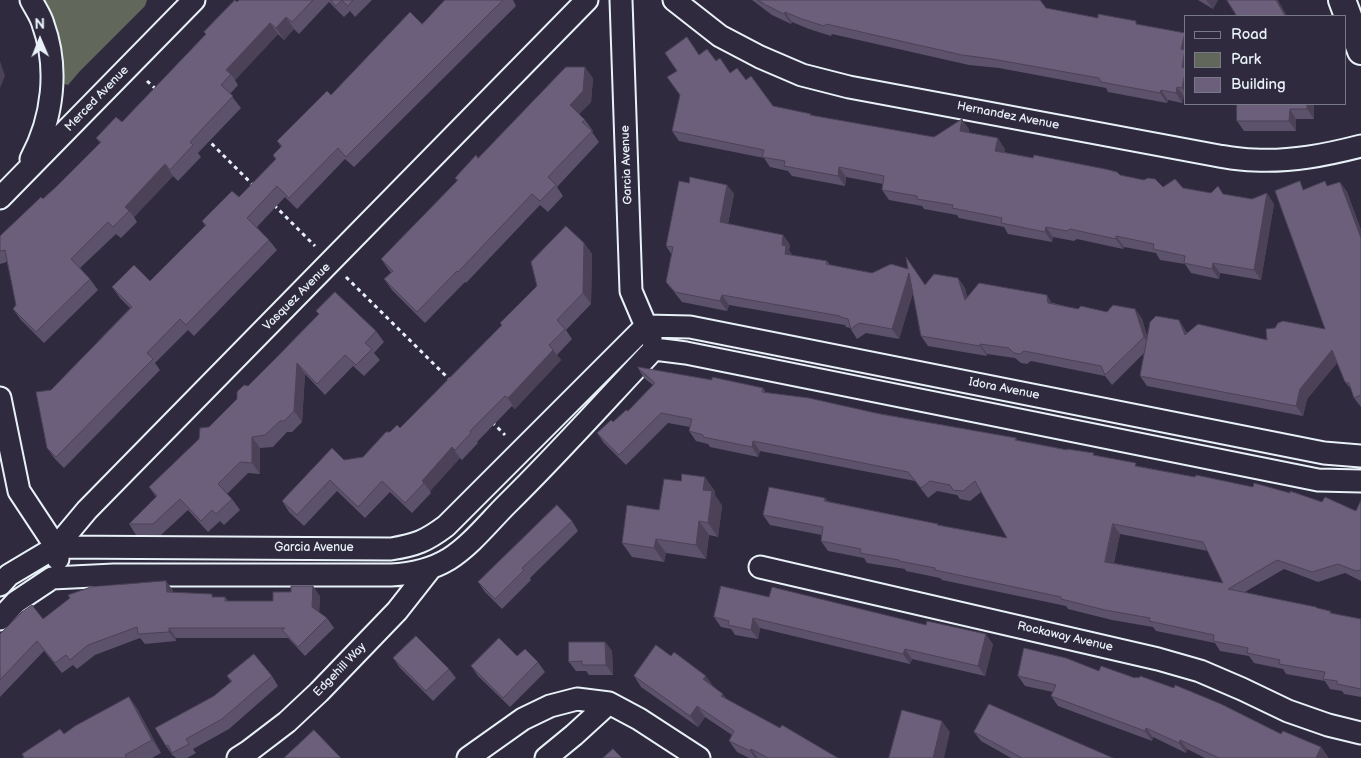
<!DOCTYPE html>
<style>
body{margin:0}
#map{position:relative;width:1361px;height:758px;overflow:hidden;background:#2f2a3d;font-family:"Balsamiq Sans",sans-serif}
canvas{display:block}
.legend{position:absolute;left:1184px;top:15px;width:162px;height:90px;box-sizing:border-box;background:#2f2a3d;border:1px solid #797a88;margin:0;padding:6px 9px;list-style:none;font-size:15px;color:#e8f1f8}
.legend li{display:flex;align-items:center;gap:10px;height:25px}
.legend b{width:25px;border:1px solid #797a88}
.north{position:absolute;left:15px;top:15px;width:50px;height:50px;-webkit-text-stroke:4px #2f2a3d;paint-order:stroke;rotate:359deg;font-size:14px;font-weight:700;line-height:20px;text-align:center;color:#e8f1f8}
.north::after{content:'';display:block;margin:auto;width:18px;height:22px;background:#e8f1f8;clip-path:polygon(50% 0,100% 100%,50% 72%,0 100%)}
</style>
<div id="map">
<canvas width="1361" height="758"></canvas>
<ul class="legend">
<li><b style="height:6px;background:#2f2a3d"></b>Road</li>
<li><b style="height:14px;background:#61685b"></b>Park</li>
<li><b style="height:14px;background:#6b5f7c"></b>Building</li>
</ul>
<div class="north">N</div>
</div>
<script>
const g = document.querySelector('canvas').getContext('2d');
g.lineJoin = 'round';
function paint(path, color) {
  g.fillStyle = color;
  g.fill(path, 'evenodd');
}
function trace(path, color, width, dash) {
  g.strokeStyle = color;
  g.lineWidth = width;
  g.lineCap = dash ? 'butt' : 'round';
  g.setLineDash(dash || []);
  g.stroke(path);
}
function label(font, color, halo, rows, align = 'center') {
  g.font = font + ' "Balsamiq Sans",sans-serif';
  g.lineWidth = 4.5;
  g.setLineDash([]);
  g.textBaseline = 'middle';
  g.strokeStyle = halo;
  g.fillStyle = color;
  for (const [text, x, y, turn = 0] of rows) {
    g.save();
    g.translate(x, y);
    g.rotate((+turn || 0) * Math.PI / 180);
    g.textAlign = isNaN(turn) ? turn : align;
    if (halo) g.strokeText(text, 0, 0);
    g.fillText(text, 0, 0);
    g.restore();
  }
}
paint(new Path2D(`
 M 39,0 L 147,0 L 145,6 L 80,71 L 68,85 L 61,83 Z`), '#61685b');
const minor = new Path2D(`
 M 31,0 C 35,8 41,16 43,24 C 59,68 53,118 31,159
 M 621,0 L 631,291 L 651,338
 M 674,0 L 720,36 L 760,57 L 802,75 L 849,87 L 1219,156 C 1231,158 1242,160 1254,160 C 1291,162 1326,155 1361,146
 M 0,198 L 194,0
 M 654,349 L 686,353 L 1318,480 L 1361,481
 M 0,398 L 19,491 L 56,547 L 58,559
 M 56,547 L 391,549 C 416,545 426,541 446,526 L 646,326 L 690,327 L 1324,453 L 1361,456
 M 760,567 L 1158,659 L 1200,671 L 1242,689 L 1288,711 L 1328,725 L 1361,733
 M 0,585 L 9,575 L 56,547 L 87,510 L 587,0
 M 0,619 L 16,602 L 52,578 L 114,575 L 391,575 C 412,574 431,570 449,559 C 471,545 489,522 507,504 C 558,454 605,401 654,349
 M 238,758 L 249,751 L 287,722 L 319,692 L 397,611 L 430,569
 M 468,758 L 523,719 L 550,706 L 577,699 L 609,703 L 639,719 L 699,758
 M 546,758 L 574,735 L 609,703`);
const tertiary = new Path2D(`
 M 1342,0 L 1361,51`);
trace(minor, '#e8f1f8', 25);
trace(tertiary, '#e8f1f8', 30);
trace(new Path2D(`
 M 147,81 L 157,90
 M 206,138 L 255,187
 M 274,205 L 315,246
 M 346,277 L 450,380
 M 492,422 L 505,435`), '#e8f1f8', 3, [4, 4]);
trace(minor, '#2f2a3d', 21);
trace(tertiary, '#2f2a3d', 26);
paint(new Path2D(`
 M 239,0 L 372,0 L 355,17 L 350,11 L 344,17 L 329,2 L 299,34 L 294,29 L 284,40 L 278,34 L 235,80 L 238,85 L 230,94 L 241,108 L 198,153 L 201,157 L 178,181 L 173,176 L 134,217 L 137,222 L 121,238 L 116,234 L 80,268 L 90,279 L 98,290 L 44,343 L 21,320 L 13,309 L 16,305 L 7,262 L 0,264 L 0,236 L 57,186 L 100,143 L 96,138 L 122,122 L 206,35 L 204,32 Z
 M 445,0 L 513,0 L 516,6 L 354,167 L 345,159 L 297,209 L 285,197 L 257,227 L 269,240 L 277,250 L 194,336 L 188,330 L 155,363 L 160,370 L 64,468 L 55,459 L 47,448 L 51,390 L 130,308 L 120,298 L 112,287 L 150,281 L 205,226 L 202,221 L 239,197 L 276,160 L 273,155 L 281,147 L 277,141 L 331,95 L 422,24 Z
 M 752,0 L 1040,0 L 1046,8 L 1098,18 L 1185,33 L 1185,97 L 1184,96 L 1182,103 L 1168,100 L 1167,103 L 1108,92 L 1106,88 L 999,68 L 969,65 L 832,34 L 831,36 L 809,29 L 792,22 L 791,24 L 772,15 Z
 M 1198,0 L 1218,0 L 1213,9 Z
 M 699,55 L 716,61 L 730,73 L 746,80 L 773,106 L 811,114 L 812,116 L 934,137 L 969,129 L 969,133 L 1005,149 L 1004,152 L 1120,175 L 1163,187 L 1183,188 L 1211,193 L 1223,194 L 1274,204 L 1261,280 L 1220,273 L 1219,279 L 1191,273 L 1185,264 L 1160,260 L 1156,253 L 1124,247 L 1123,249 L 1077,239 L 1074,241 L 1053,237 L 1052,242 L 1008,234 L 1004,227 L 959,218 L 957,215 L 924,209 L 922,206 L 889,200 L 882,190 L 883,184 L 846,177 L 845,186 L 792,176 L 788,171 L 770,167 L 764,158 L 679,141 L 672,131 L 680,95 Z
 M 593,78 L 591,102 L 579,114 L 585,120 L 593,131 L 592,132 L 599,142 L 557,187 L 563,196 L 548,212 L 540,205 L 466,283 L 465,282 L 425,323 L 392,290 L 384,279 L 391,273 L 381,259 L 457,181 L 455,178 L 478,158 Z
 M 1314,104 L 1314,119 L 1296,119 L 1296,131 L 1244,131 L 1237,121 Z
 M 1340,182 L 1347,192 L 1361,230 L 1361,407 L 1354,398 L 1352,390 L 1345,382 L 1337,363 L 1307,399 L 1303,416 L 1147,386 L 1140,376 L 1144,353 L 1112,385 L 1105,376 L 1031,361 L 1027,364 L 1021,363 L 1015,358 L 987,354 L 987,356 L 928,346 L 921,336 L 913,293 L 899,339 L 866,333 L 857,339 L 850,328 L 846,327 L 845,325 L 729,305 L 727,311 L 682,302 L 666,282 L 672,255 L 666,246 L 689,183 L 727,185 L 734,194 L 728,224 L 783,235 L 790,245 L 789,250 L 792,255 L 827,261 L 830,265 L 925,285 L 958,278 L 965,288 L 967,297 L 1053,303 L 1078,309 L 1107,312 L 1135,309 L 1142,319 L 1147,336 L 1179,320 L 1185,330 L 1187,333 L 1267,340 L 1325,329 L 1305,189 L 1328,186 Z
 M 584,243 L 592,254 L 591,304 L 566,330 L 572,339 L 557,355 L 561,360 L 515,409 L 512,406 L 477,442 L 478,443 L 462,460 L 460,458 L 430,491 L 431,493 L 412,513 L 390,492 L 365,518 L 337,491 L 304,526 L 289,512 L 282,501 L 344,460 L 363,457 L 390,432 L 400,428 L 502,325 Z
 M 316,311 L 376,331 L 384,342 L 374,353 L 380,360 L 364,376 L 353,366 L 325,395 L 305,374 L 302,422 L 292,432 L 287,432 L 273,447 L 260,448 L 260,474 L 248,473 L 227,494 L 232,499 L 240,510 L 224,525 L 220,521 L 208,532 L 188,510 L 161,535 L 136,535 L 129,524 L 156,497 L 149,487 L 199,439 L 209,427 L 237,399 L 248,386 L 319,314 Z
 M 638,368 L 763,388 L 766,393 L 1016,438 L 1017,440 L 1095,455 L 1138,466 L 1322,502 L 1356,511 L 1361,500 L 1361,581 L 1345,573 L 1318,582 L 1284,569 L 1245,592 L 1330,611 L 1332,613 L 1361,619 L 1361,697 L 1344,694 L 1342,691 L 1330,689 L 1325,681 L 1286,674 L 1283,669 L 1254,663 L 1249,656 L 1220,651 L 1215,643 L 1156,631 L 1153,627 L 1112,620 L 1068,609 L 1066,606 L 942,580 L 940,578 L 906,571 L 905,569 L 867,563 L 864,558 L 828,551 L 821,541 L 822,535 L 770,525 L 763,515 L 825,498 L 827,501 L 938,524 L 939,525 L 1007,538 L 981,492 L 970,501 L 960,499 L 957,495 L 937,491 L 928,498 L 915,481 L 760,451 L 758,457 L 710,447 L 708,444 L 696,441 L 689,431 L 690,427 L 668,423 L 626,465 L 604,443 L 597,433 L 628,411 L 653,385 L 644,378 ZM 1120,534 L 1208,551 L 1223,583 L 1114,563 Z
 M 715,491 L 715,495 L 722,506 L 718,537 L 709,535 L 706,559 L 666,553 L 664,562 L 632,557 L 622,543 L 659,510 Z
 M 572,521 L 578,531 L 530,578 L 531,580 L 502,609 L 485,592 L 478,582 Z
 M 166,581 L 173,591 L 173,593 L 214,597 L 225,597 L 228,601 L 273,601 L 320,596 L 319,613 L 327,618 L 334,628 L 305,656 L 288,638 L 176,638 L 176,641 L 145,644 L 140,638 L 95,655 L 77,669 L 73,665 L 62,673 L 44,651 L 0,697 L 0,634 L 43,619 Z
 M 769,597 L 993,644 L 985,676 L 912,659 L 910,664 L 760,628 L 758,639 L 735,635 L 731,629 L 721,627 L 714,617 Z
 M 605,642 L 612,651 L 613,675 L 589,675 L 586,671 L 576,671 L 569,662 Z
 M 517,656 L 538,662 L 545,672 L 510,707 L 478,676 L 471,666 Z
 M 671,656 L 714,687 L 727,700 L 838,758 L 749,758 L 737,752 L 729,741 L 732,735 L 705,717 L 698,727 L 641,687 L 634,676 Z
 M 393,658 L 449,669 L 456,678 L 433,701 L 400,668 Z
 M 1099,671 L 1281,734 L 1321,747 L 1328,757 L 1327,758 L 1205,758 L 1187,749 L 1186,753 L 1153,737 L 1152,741 L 1058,706 L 1051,696 L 1053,692 L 1025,686 L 1018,676 Z
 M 227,676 L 272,676 L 278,686 L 229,729 L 193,749 L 196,753 L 187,758 L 176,758 L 174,756 L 173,756 L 166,746 L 214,696 L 231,682 Z
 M 129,697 L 138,710 L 161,753 L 152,758 L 23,758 L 64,734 Z
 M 974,732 L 1113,758 L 1011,758 L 981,741 Z`), '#5c526b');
paint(new Path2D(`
 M 1206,0 L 1218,0 L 1213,9 Z
 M 1276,0 L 1278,0 L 1287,16 L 1285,16 Z
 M 785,12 L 792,22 L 791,24 L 784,14 Z
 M 286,17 L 294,29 L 284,40 L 276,28 Z
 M 270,23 L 278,34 L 235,80 L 231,74 L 226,70 Z
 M 1185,33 L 1185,72 L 1182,67 L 1181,49 Z
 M 0,61 L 5,76 L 0,88 Z
 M 585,67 L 593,78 L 591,102 L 577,116 L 570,105 Z
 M 1185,73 L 1185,92 L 1182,88 Z
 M 1177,87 L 1184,96 L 1182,103 L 1176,93 Z
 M 1161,90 L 1168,100 L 1167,103 L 1160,93 Z
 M 1307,104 L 1314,104 L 1314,119 L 1307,109 Z
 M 1290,109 L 1296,119 L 1296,131 L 1289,121 Z
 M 962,119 L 969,129 L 967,142 L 960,131 Z
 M 998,138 L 1005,149 L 1003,161 L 995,151 Z
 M 165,164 L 173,176 L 134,217 L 129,211 L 125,207 Z
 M 839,167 L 846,177 L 845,186 L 838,176 Z
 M 1340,182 L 1347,192 L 1361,230 L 1361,238 Z
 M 727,185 L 734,194 L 726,232 L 720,222 Z
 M 1267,193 L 1274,204 L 1261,280 L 1254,270 Z
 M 1046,227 L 1053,237 L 1052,242 L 1045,232 Z
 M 783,235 L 790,245 L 789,250 L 793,256 L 785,254 L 782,245 Z
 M 1116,236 L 1124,247 L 1123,249 L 1116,239 Z
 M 584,243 L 592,254 L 591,304 L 583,293 Z
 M 1213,263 L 1220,273 L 1219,279 L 1212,269 Z
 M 909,273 L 916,283 L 899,339 L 892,329 Z
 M 958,278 L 965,288 L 971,310 L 965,300 Z
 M 722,295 L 729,305 L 727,311 L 720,301 Z
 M 1047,295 L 1053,305 L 1048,303 Z
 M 1135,309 L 1142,319 L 1150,347 L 1144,337 Z
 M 1179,320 L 1185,330 L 1192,345 L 1185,335 Z
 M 980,344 L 987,354 L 987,356 L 980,346 Z
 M 553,350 L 561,360 L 515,409 L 508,398 Z
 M 1332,350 L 1339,360 L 1307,399 L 1303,416 L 1296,406 L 1300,389 Z
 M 297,363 L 305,374 L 302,422 L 294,411 Z
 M 252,437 L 260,448 L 260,474 L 252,463 Z
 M 753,441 L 760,451 L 758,457 L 752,447 Z
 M 452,447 L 460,458 L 430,491 L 422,481 Z
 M 705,477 L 715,491 L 715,495 L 722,506 L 718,537 L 708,523 L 703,490 Z
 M 699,521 L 709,535 L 706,559 L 696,545 Z
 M 1113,524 L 1120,534 L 1112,571 L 1105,562 Z
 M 656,539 L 666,553 L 664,562 L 654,548 Z
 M 166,581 L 173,591 L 173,602 L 167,592 Z
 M 313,586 L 320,596 L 319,617 L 312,607 Z
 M 753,618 L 760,628 L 758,639 L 751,630 Z
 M 169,628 L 176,638 L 176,641 L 169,632 Z
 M 986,634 L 993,644 L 985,676 L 978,666 Z
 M 605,642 L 612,651 L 613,675 L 606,665 Z
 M 905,649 L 912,659 L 910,664 L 903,654 Z
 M 706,676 L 714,687 L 703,679 Z
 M 723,694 L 731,705 L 721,696 Z
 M 129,697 L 138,710 L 161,753 L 152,740 Z
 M 697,706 L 705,717 L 698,727 L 690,716 Z
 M 942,721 L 950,732 L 944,758 L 933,758 Z
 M 1146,728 L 1153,737 L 1152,741 L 1145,731 Z
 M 1180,740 L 1187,749 L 1186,753 L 1179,743 Z
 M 1321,747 L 1328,757 L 1327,758 L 1316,758 Z
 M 751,749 L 758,758 L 755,758 L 750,751 Z`), '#4b4257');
const building = new Path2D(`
 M 235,0 L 237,2 L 239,0 L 313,0 L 292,22 L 286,17 L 276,28 L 270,23 L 226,70 L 231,74 L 221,85 L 233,96 L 190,142 L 193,145 L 170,170 L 165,164 L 125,207 L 129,211 L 113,227 L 108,222 L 71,259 L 90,279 L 36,332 L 13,309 L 16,305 L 5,250 L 0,251 L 0,236 L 41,197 L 43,199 L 57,186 L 101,142 L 96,138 L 116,117 L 122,122 L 206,34 L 204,32 Z
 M 331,0 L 342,0 L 336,6 Z
 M 342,0 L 353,0 L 348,6 Z
 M 445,0 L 503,0 L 346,157 L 338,148 L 289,198 L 277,186 L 247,218 L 269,240 L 186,325 L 180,319 L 147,353 L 153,359 L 56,457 L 47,448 L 36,392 L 51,390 L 132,307 L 112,287 L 134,265 L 150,281 L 206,225 L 202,221 L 232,191 L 239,197 L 276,159 L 273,155 L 282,146 L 277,141 L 327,91 L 331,95 L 410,12 L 422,24 Z
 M 758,0 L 1040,0 L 1046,8 L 1098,18 L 1098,14 L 1136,21 L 1136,24 L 1185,33 L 1181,49 L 1185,50 L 1182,67 L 1185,68 L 1185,73 L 1182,88 L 1177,87 L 1176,93 L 1161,90 L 1160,93 L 1101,82 L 1099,78 L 992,59 L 962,55 L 826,24 L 824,26 L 802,19 L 785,12 L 784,14 L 766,5 Z
 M 1227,0 L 1276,0 L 1283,12 L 1285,16 L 1237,16 Z
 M 687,37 L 699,55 L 707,49 L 716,61 L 720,58 L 730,73 L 737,68 L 746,80 L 751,76 L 773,106 L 811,114 L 810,115 L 934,137 L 962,119 L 960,131 L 998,138 L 995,151 L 1033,158 L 1034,155 L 1105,169 L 1117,172 L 1120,175 L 1144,180 L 1148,178 L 1155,179 L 1163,187 L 1175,179 L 1183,188 L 1211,193 L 1218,186 L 1223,194 L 1252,199 L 1267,193 L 1254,270 L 1213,263 L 1212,269 L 1184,263 L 1185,256 L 1153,249 L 1154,244 L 1116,236 L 1116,239 L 1070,229 L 1067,231 L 1046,227 L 1045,232 L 1001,223 L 1002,218 L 952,208 L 953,205 L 917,199 L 917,196 L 882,190 L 884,176 L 839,167 L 838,176 L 784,166 L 785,161 L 762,157 L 764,150 L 672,131 L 680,95 L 667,77 L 677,71 L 665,53 Z
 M 566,67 L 585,67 L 583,91 L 570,105 L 585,120 L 582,122 L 592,131 L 548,177 L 556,185 L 540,201 L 532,194 L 458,272 L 457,271 L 417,312 L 384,279 L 393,271 L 381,259 L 458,180 L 455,178 L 476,155 L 478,158 Z
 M 1237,104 L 1307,104 L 1307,109 L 1290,109 L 1289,121 L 1237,121 Z
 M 690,177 L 727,185 L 720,222 L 783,235 L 782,245 L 786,246 L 785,254 L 827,261 L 826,264 L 872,273 L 891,264 L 908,269 L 906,257 L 925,285 L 934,274 L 958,278 L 965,300 L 979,283 L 1047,295 L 1048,303 L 1078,309 L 1081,306 L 1107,312 L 1113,305 L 1135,309 L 1144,337 L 1105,375 L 1101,366 L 1024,351 L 1020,354 L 1014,353 L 1009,348 L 980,344 L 980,346 L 921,336 L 909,273 L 892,329 L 859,323 L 851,329 L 848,319 L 840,317 L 840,316 L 722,295 L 720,301 L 675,292 L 666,282 L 673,247 L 666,246 L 679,181 L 689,183 Z
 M 1300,181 L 1303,190 L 1325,181 L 1327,186 L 1340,182 L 1361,238 L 1361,395 L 1354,398 L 1349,383 L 1345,382 L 1332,350 L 1300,389 L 1296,406 L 1140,376 L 1150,322 L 1156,316 L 1179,320 L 1185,335 L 1198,324 L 1267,340 L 1266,329 L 1275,328 L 1278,323 L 1283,321 L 1325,329 L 1275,191 Z
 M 566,226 L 584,243 L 583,293 L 557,320 L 565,329 L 549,345 L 553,350 L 508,398 L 505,396 L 470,431 L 471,433 L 455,450 L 452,447 L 422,481 L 424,483 L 405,503 L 382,481 L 358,507 L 330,480 L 297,515 L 282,501 L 332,448 L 344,460 L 363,457 L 386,432 L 390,432 L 397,425 L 400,428 L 502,325 L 500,323 L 537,286 L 531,262 Z
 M 335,292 L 376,331 L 365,343 L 372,349 L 356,365 L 345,355 L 317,384 L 297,363 L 294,411 L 284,421 L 280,421 L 265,435 L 252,437 L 252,463 L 240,462 L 218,484 L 232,499 L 216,514 L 212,510 L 201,521 L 180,499 L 153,524 L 129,524 L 157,496 L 149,487 L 199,439 L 200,428 L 209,427 L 237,399 L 237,392 L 244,385 L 248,386 L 276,358 L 319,314 L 316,311 Z
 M 638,367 L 712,380 L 712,377 L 763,388 L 762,392 L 809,398 L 880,414 L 1016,438 L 1015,440 L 1067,450 L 1067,449 L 1094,453 L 1093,455 L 1136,463 L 1135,466 L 1195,477 L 1196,475 L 1253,487 L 1254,483 L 1290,493 L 1290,491 L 1322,502 L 1325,497 L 1356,511 L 1361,500 L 1361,570 L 1356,571 L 1338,564 L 1312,572 L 1277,560 L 1228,589 L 1316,607 L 1317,608 L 1330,611 L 1330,613 L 1361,619 L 1361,689 L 1337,684 L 1337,681 L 1323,679 L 1325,672 L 1279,664 L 1280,660 L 1247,653 L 1248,648 L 1213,641 L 1214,635 L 1149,621 L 1150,618 L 1105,610 L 1061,599 L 1061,597 L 935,570 L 935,568 L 899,561 L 899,560 L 860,553 L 861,549 L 821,541 L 823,527 L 763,515 L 769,487 L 825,498 L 824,501 L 938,524 L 937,525 L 1007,538 L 975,481 L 963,491 L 953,490 L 950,485 L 930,481 L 921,488 L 908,472 L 753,441 L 752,447 L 703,437 L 703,435 L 689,431 L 692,419 L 661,413 L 619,455 L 597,433 L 611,420 L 613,422 L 626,410 L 628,411 L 655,383 L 638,368 ZM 1113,524 L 1203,542 L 1223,583 L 1105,562 Z
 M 682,474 L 705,477 L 703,490 L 712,491 L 708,523 L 699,521 L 696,545 L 656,539 L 654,548 L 622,543 L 627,505 L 659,510 L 664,479 L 681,481 Z
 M 557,505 L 572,521 L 522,568 L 524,570 L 495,599 L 478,582 Z
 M 166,581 L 167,592 L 212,594 L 212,597 L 225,597 L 225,601 L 273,601 L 273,592 L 291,592 L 291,586 L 313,586 L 312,607 L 327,618 L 298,647 L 282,630 L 285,628 L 169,628 L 169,632 L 138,634 L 137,627 L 88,645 L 70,660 L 66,655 L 55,663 L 37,641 L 0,680 L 0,634 L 22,612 L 32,605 L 43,619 L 70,598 L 68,595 L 91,587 Z
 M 721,586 L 769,597 L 772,587 L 926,625 L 927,621 L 986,634 L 978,666 L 905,649 L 903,654 L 753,618 L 751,630 L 728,625 L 729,621 L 714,617 Z
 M 416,636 L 449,669 L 426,691 L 393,658 Z
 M 499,638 L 517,656 L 525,649 L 538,662 L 503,698 L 471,666 Z
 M 569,642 L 605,642 L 606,665 L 582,665 L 582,661 L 569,662 Z
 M 656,645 L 671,656 L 674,652 L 706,676 L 703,679 L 723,694 L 721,696 L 780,728 L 782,725 L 838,758 L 768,758 L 751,749 L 750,751 L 729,741 L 734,731 L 697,706 L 690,716 L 634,676 Z
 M 1024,648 L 1066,658 L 1099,671 L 1101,666 L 1135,678 L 1136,677 L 1139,678 L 1140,676 L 1174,688 L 1175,685 L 1221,704 L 1281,734 L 1283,731 L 1321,747 L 1316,758 L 1219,758 L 1180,740 L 1179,743 L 1146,728 L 1145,731 L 1051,696 L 1056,685 L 1018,676 Z
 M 254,654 L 272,676 L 222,719 L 186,739 L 189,744 L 172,753 L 168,745 L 166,746 L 155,728 L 214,696 L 232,681 L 227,676 Z
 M 129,697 L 152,740 L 125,755 L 127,758 L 23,758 L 24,757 L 22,754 L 60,729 L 64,734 L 75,726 Z
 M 989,704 L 1113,758 L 1022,758 L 974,732 Z
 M 902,710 L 942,721 L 933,758 L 889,758 Z
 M 314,730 L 341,758 L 284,758 Z
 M 613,749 L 622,758 L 603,758 Z`);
paint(building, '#6b5f7c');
trace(building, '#4b4257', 1);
label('12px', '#e8f1f8', '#2f2a3d', [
 ["Merced Avenue",97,99,-46],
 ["Hernandez Avenue",1008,116,11],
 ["Garcia Avenue",627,165,-92],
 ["Vasquez Avenue",297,297,-45],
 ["Idora Avenue",1004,389,11],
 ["Garcia Avenue",314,548],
 ["Rockaway Avenue",1065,637,13],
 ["Edgehill Way",340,670,-46]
]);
</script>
